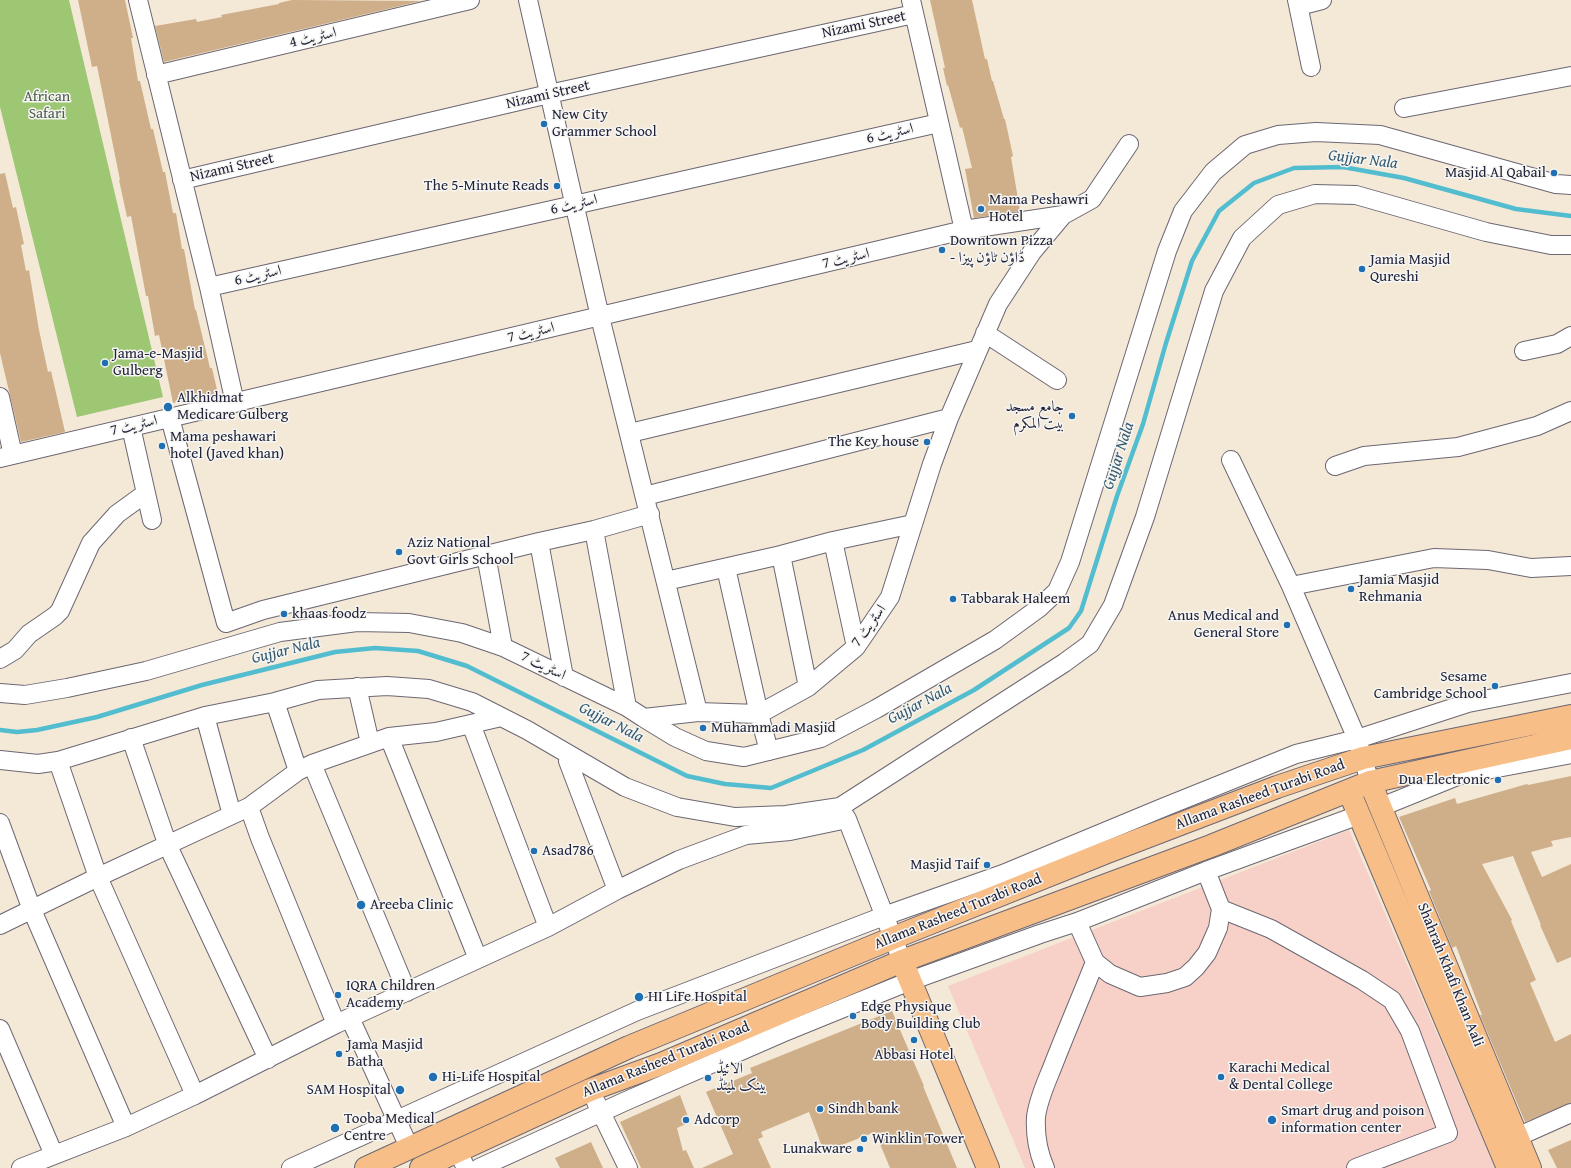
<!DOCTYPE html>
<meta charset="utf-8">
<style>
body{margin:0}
canvas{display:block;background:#f4e8d7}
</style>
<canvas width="1571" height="1168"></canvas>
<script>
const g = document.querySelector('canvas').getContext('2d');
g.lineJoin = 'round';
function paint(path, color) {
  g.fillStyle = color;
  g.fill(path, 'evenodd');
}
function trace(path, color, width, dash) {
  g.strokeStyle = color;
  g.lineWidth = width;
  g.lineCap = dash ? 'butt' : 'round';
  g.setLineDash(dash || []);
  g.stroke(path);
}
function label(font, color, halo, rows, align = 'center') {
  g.font = font + ' "Gentium Book Plus",Amiri,serif';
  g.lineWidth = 3;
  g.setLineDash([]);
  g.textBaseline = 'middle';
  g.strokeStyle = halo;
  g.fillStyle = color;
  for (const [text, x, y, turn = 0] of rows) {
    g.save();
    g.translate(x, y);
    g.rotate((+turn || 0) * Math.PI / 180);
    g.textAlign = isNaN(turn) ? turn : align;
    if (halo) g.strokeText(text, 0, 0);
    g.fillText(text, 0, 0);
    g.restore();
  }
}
paint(new Path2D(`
 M 1349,830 L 1495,1168 L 1025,1168 L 948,986 Z`), '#f7d1c8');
paint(new Path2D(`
 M 0,0 L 69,0 L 163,397 L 77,417 L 0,107 Z`), '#9dc773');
trace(new Path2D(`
 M 0,730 L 17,732 L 37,730 L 97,717 L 202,685 L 335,652 L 375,648 L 418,651 L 467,666 L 687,776 L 725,784 L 771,788 L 863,750 L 974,690 L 1069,628 L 1081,611 L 1117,496 L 1143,424 L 1166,343 L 1192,261 L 1219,211 L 1254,183 L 1294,168 L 1343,167 L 1404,178 L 1516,209 L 1571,216`), '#53bdd0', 4.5);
paint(new Path2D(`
 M 78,0 L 125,0 L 133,38 L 131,38 L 138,81 L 140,81 L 151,129 L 153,129 L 163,172 L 165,172 L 173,213 L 176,213 L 182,249 L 184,249 L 195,310 L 196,310 L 210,368 L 212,368 L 218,394 L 173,403 L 159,335 L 155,336 L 148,296 L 146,296 L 131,216 L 127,217 L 119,180 L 120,180 L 97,66 L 92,67 Z
 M 292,0 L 421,1 L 164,62 L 155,26 L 196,19 L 197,22 L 222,17 L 221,15 L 279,4 L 279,3 Z
 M 930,0 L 972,0 L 985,59 L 987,59 L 992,81 L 993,81 L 1004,119 L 1005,119 L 1013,156 L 1011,157 L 1020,211 L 974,218 L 965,169 L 972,168 L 962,127 L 960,128 L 948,85 L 947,86 L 943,68 L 945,68 Z
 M 5,173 L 13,208 L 16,207 L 24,244 L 21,245 L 26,271 L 29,270 L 39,330 L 48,372 L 51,371 L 65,432 L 21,442 L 0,353 L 0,174 Z
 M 1571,776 L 1571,837 L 1551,841 L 1553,846 L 1531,852 L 1542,877 L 1571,864 L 1571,957 L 1557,963 L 1540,925 L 1541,925 L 1513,856 L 1482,864 L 1512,920 L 1511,921 L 1536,980 L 1530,983 L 1555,1042 L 1571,1034 L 1571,1103 L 1525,1122 L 1480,1015 L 1482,1015 L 1456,946 L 1452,948 L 1429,891 L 1431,890 L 1399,817 L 1455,798 L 1457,804 L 1527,784 L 1528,785 Z
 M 892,1011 L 924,1086 L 923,1086 L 957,1168 L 890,1168 L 875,1132 L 824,1152 L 809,1112 L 761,1132 L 763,1137 L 758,1139 L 771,1168 L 702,1168 L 733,1154 L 706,1092 L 752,1073 L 750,1068 Z
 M 680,1095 L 690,1122 L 677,1128 L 683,1151 L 686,1150 L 694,1168 L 641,1168 L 620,1122 Z
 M 1571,1140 L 1571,1168 L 1557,1168 L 1548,1150 Z
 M 591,1142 L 603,1168 L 560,1168 L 555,1158 Z`), '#cfaf8a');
const minor = new Path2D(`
 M 138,0 L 209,287 L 235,403
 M 528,0 L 600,317 L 698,712
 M 911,0 L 964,230
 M 1297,0 L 1311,67
 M 1299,6 L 1322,0
 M 156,75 L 470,0
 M 1404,108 L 1571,76
 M 182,180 L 549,94 L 914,14
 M 209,287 L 939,123
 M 985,333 L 1057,380
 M 1524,351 L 1557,344 L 1571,336
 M 0,397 L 13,455
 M 170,418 L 226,623 L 263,610 L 539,542 L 594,530 L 650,514
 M 131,427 L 152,520
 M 630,433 L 977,350
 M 0,458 L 964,230 L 1063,215
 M 1231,460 L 1291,586 L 1357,739 L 1370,782
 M 1335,466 L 1364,456 L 1458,447 L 1537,426 L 1571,411
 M 645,496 L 949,418
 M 594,530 L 627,707
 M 833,541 L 856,647
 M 539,542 L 564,677
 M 486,555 L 503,647
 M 781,555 L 808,687
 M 726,568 L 759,714 L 769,751
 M 666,581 L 781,555 L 833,541 L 913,524
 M 1291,586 L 1434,558 L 1488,560 L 1531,568 L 1571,566
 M 0,659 L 15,650 L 29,634 L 55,616 L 60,611 L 91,543 L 117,514 L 146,493
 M 357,687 L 370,743
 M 0,693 L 25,695 L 67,688 L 146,671 L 280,632 L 357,622 L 409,623 L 462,633 L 503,647 L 627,707 L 644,718 L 698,712 L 759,714 L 808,687 L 856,647 L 890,597 L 932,464 L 949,418 L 998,304 L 1032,252 L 1063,215 L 1092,199 L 1129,144
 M 275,702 L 298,771
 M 205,716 L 232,815
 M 644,718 L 675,737 L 706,751 L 744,757 L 821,738 L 876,709 L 995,640 L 1039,608 L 1057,591 L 1070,562 L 1167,251 L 1183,211 L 1213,172 L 1245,145 L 1278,135 L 1316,132 L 1380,135 L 1556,184 L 1571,185
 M 471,724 L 548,927
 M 389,737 L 478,959
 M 131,738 L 168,846 L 268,1059
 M 571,756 L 568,761 L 617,890
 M 0,760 L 38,764 L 58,761 L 205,716 L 275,702 L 318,690 L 387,686 L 429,689 L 472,702 L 527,730 L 625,787 L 677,807 L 735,817 L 786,815 L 840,807 L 1064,663 L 1090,644 L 1113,605 L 1145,517 L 1214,291 L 1242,238 L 1278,205 L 1315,194 L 1356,195 L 1486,232 L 1551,245 L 1571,245
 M 58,761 L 98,877 L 195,1095
 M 312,764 L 407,992
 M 249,807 L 260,838 L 336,1024
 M 1381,807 L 1460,775 L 1571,754
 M 841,810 L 847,819 L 902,961
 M 0,823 L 32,910 L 126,1127
 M 1206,871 L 1221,909 L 1271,929 L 1362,980 L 1392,1000 L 1410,1031 L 1448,1133 L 1356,1168
 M 1077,922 L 1095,962 L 1110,974 L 1140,987 L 1167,983 L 1185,977 L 1196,967 L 1207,953 L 1218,928 L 1221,909
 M 0,925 L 98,877 L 249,807 L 298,771 L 312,764 L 389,737 L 436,732 L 497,718 L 498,715
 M 350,1018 L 409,1147
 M 0,1029 L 54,1155
 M 596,1102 L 628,1168
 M 1517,1137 L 1571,1113
 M 458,1152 L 466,1168
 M 21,1168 L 126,1127 L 195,1095 L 336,1024 L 548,927 L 617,890 L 679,860 L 746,835 L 790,831 L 847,819
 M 291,1168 L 637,1011 L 884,916 L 1003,874 L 1162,808 L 1296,754 L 1357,739 L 1468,703 L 1571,683
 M 479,1168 L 626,1101 L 782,1033 L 910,981 L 1040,934 L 1077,922 L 1206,871 L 1359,815
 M 1045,1168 C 1038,1152 1035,1135 1036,1117 C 1038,1100 1046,1083 1052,1068 C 1066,1032 1081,997 1095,962`);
const major = new Path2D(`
 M 1370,782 L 1530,1168
 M 1349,791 L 1508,1168
 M 902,961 L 988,1168
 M 366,1168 L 629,1047 L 893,938 L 1107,852 L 1277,787 L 1363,758 L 1571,716
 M 421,1168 L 590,1090 L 661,1064 L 902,961 L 1211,846 L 1370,782 L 1571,738`);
trace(minor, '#6c6772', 20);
trace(major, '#6c6772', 24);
trace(minor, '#fff', 18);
trace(major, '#f7be88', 22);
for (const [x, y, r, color] of [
 [544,124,4,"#1f6fb2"],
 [1554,173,4,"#1f6fb2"],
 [557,186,4,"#1f6fb2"],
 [981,209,4,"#1f6fb2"],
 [942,250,4,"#1f6fb2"],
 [1362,269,4,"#1f6fb2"],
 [105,363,4,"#1f6fb2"],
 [168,407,5,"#1f6fb2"],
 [1072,416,4,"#1f6fb2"],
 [927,442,4,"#1f6fb2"],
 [162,446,4,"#1f6fb2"],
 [399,552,4,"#1f6fb2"],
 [1351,589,4,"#1f6fb2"],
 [953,599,4,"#1f6fb2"],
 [284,614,4,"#1f6fb2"],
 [1287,625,4,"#1f6fb2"],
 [1495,686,4,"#1f6fb2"],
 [703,728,4,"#1f6fb2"],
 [1498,780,4,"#1f6fb2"],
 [534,851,4,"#1f6fb2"],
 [987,865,4,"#1f6fb2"],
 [361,905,5,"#1f6fb2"],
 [338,995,4,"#1f6fb2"],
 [639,997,5,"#1f6fb2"],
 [853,1016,4,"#1f6fb2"],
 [914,1040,4,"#1f6fb2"],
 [339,1054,4,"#1f6fb2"],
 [433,1077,5,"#1f6fb2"],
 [1221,1077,4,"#1f6fb2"],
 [708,1078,4,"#1f6fb2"],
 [400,1090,5,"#1f6fb2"],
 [820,1109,4,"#1f6fb2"],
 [686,1120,4,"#1f6fb2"],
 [1272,1120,5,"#1f6fb2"],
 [335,1128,5,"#1f6fb2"],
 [864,1139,4,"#1f6fb2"],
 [860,1149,4,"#1f6fb2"]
]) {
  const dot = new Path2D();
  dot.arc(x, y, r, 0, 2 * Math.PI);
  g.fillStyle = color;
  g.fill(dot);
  trace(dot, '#f6f6f2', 1.5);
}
label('15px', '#22223b', '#f6f6f2', [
 ["Nizami Street",864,25,-12],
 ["اسٹریٹ 4",313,38,-13],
 ["Nizami Street",548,95,-13],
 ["اسٹریٹ 6",890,134,-13],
 ["Nizami Street",232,168,-13],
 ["اسٹریٹ 6",574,205,-13],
 ["اسٹریٹ 7",846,259,-13],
 ["اسٹریٹ 6",258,276,-13],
 ["اسٹریٹ 7",531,333,-13],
 ["اسٹریٹ 7",134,426,-13],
 ["اسٹریٹ 7",869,626,-54],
 ["اسٹریٹ 7",543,666,26],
 ["Allama Rasheed Turabi Road",1260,795,-20],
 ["Allama Rasheed Turabi Road",958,912,-22],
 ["Shahrah Khafi Khan Aali",1450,975,68],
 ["Allama Rasheed Turabi Road",666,1060,-22]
]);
label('15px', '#4d5c4f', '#f6f6f2', [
 ["African",47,97],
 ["Safari",47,114]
]);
label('15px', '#22223b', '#f6f6f2', [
 ["New City",552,115],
 ["Grammer School",552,132],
 ["Masjid Al Qabail",1546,173,"right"],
 ["The 5-Minute Reads",549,186,"right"],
 ["Mama Peshawri",989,200],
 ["Hotel",989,217],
 ["Downtown Pizza",950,241],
 ["- ڈاؤن ٹاؤن پیزا",950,258],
 ["Jamia Masjid",1370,260],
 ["Qureshi",1370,277],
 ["Jama-e-Masjid",113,354],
 ["Gulberg",113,371],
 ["Alkhidmat",177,398],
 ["Medicare Gulberg",177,415],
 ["جامع مسجد",1064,407,"right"],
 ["بیت المکرم",1064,424,"right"],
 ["Mama peshawari",170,437],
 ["hotel (Javed khan)",170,454],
 ["The Key house",919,442,"right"],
 ["Aziz National",407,543],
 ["Govt Girls School",407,560],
 ["Jamia Masjid",1359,580],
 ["Rehmania",1359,597],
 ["Tabbarak Haleem",961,599],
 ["khaas foodz",292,614],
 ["Anus Medical and",1279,616,"right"],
 ["General Store",1279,633,"right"],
 ["Sesame",1487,677,"right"],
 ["Cambridge School",1487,694,"right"],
 ["Muhammadi Masjid",711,728],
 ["Dua Electronic",1490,780,"right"],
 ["Asad786",542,851],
 ["Masjid Taif",979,865,"right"],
 ["Areeba Clinic",370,905],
 ["IQRA Children",346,986],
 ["Academy",346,1003],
 ["HI LiFe Hospital",648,997],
 ["Edge Physique",861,1007],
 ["Body Building Club",861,1024],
 ["Jama Masjid",347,1045],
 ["Batha",347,1062],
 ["Abbasi Hotel",914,1055,"center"],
 ["Karachi Medical",1229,1068],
 ["& Dental College",1229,1085],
 ["الائیڈ",716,1069],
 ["بینک لمیٹڈ",716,1086],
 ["Hi-Life Hospital",442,1077],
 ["SAM Hospital",391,1090,"right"],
 ["Sindh bank",828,1109],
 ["Smart drug and poison",1281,1111],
 ["information center",1281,1128],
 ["Tooba Medical",344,1119],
 ["Centre",344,1136],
 ["Adcorp",694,1120],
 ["Winklin Tower",872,1139],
 ["Lunakware",852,1149,"right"]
], 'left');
label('italic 16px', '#33586f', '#f6f6f2', [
 ["Gujjar Nala",1363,160,7],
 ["Gujjar Nala",1119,456,-72],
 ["Gujjar Nala",286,651,-14],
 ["Gujjar Nala",920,704,-28],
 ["Gujjar Nala",611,723,27]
]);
</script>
